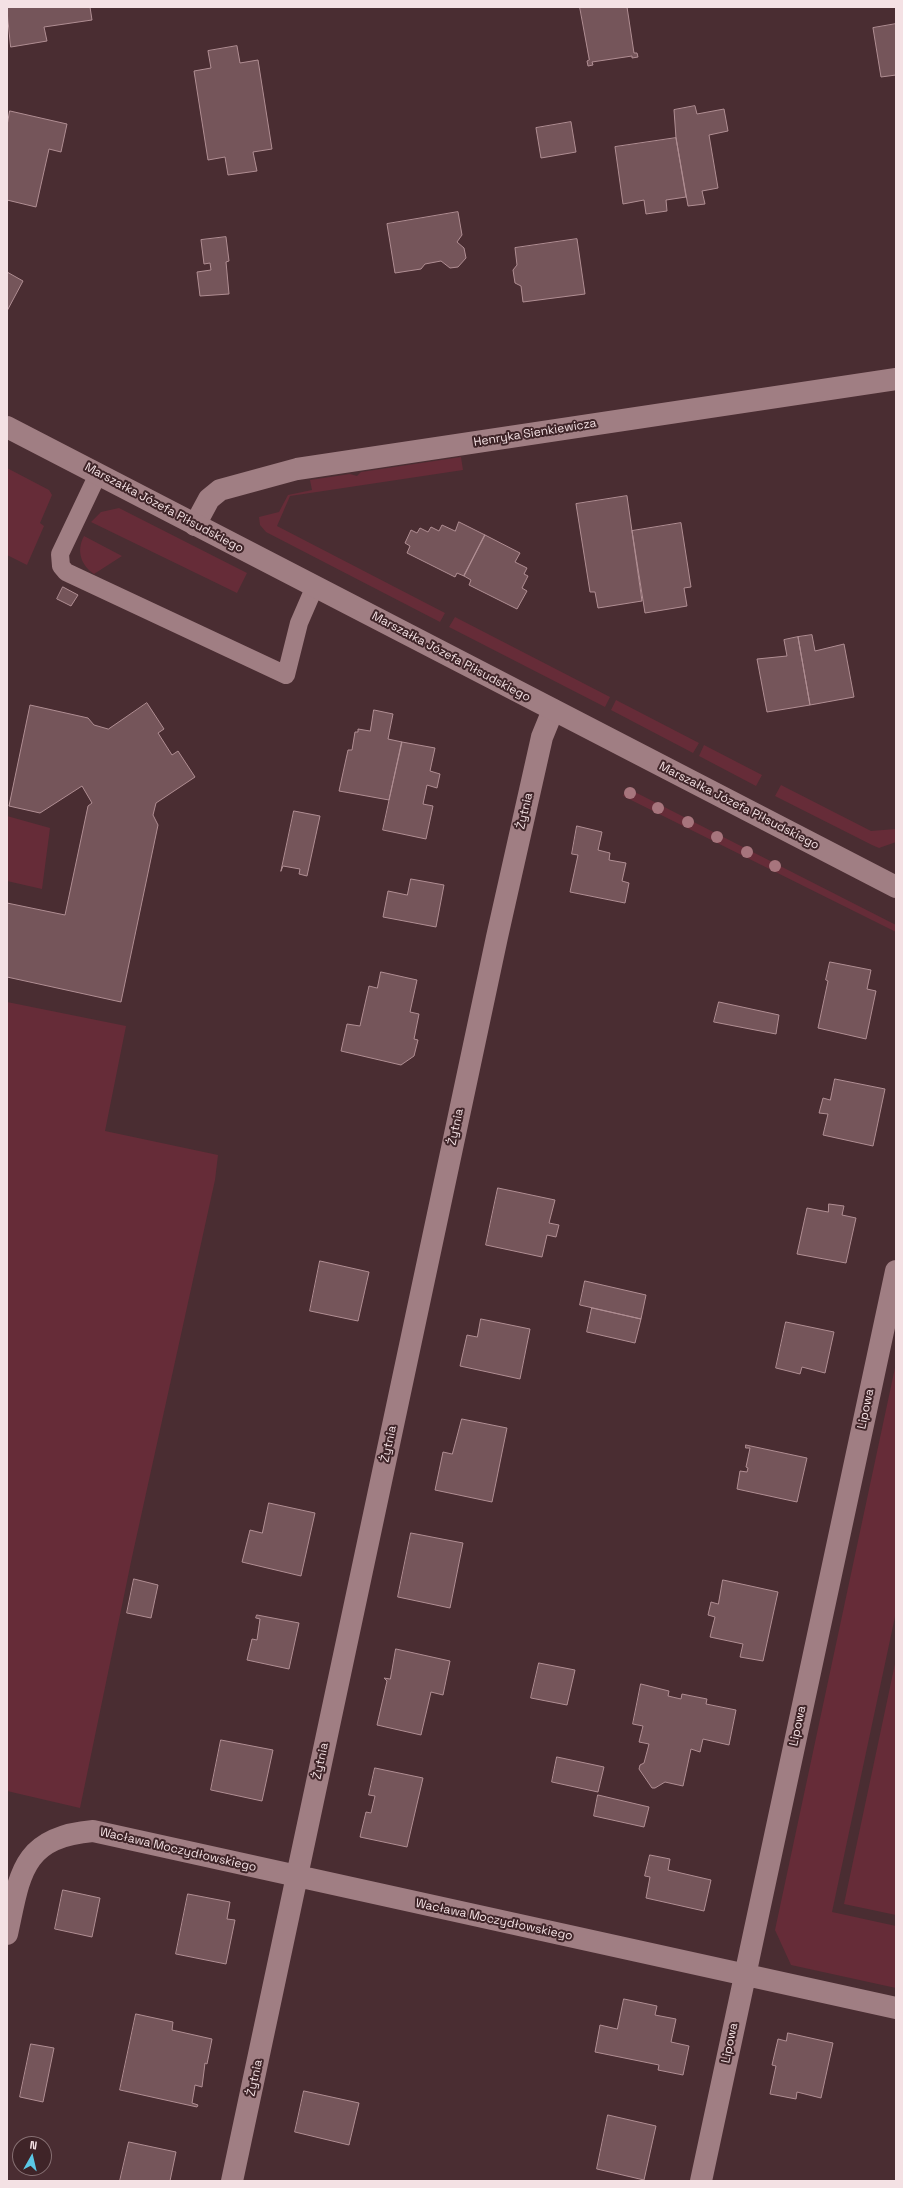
<!DOCTYPE html>
<meta charset="utf-8">
<style>
body{margin:0}
#map{position:relative;width:903px;height:2188px;overflow:hidden;background:#4a2d32;font-family:"Space Grotesk",sans-serif}
canvas{display:block}
.frame{position:absolute;inset:0;border:8px solid #f4e1e4;pointer-events:none}
.north{position:absolute;left:12px;top:2136px;width:40px;height:40px;box-sizing:border-box;background:#3f2428;border:1px solid #877073;border-radius:50%;rotate:8deg;font-size:11px;font-weight:700;line-height:16px;text-align:center;color:#f4e1e4}
.north::after{content:'';display:block;margin:auto;width:14px;height:18px;background:#5ac8e6;clip-path:polygon(50% 0,100% 100%,50% 72%,0 100%)}
</style>
<div id="map">
<canvas width="903" height="2188"></canvas>
<div class="frame"></div>
<div class="north">N</div>
</div>
<script>
const g = document.querySelector('canvas').getContext('2d');
g.lineJoin = 'round';
function paint(path, color) {
  g.fillStyle = color;
  g.fill(path, 'evenodd');
}
function trace(path, color, width, dash) {
  g.strokeStyle = color;
  g.lineWidth = width;
  g.lineCap = dash ? 'butt' : 'round';
  g.setLineDash(dash || []);
  g.stroke(path);
}
function label(font, color, halo, rows, align = 'center') {
  g.font = font + ' "Space Grotesk",sans-serif';
  g.lineWidth = 4;
  g.setLineDash([]);
  g.textBaseline = 'middle';
  g.strokeStyle = halo;
  g.fillStyle = color;
  for (const [text, x, y, turn = 0] of rows) {
    g.save();
    g.translate(x, y);
    g.rotate((+turn || 0) * Math.PI / 180);
    g.textAlign = isNaN(turn) ? turn : align;
    if (halo) g.strokeText(text, 0, 0);
    g.fillText(text, 0, 0);
    g.restore();
  }
}
paint(new Path2D(`
 M 461,457 L 463,470 L 290,496 L 277,526 L 445,613 L 440,622 L 266,532 L 260,525 L 259,517 L 279,512 L 288,495 L 312,490 L 310,480 L 350,474 L 357,476 L 361,472 Z
 M 7,468 L 49,490 L 52,495 L 40,523 L 44,526 L 27,565 L 7,555 Z
 M 119,508 L 247,573 L 237,593 L 91,522 L 101,512 Z
 M 84,536 L 122,556 L 94,574 C 81,565 76,551 84,536 Z
 M 455,617 L 610,697 L 605,707 L 449,627 Z
 M 616,700 L 699,743 L 693,753 L 611,710 Z
 M 704,745 L 762,775 L 756,786 L 699,756 Z
 M 781,785 L 871,831 L 896,829 L 896,842 L 879,848 L 872,845 L 775,796 Z
 M 627,788 L 896,925 L 896,932 L 623,796 Z
 M 7,816 L 50,828 L 42,889 L 7,881 Z
 M 7,1002 L 126,1026 L 105,1131 L 218,1155 L 215,1180 L 132,1557 L 80,1808 L 7,1791 Z
 M 896,1363 L 896,1612 L 832,1912 L 896,1926 L 896,1988 L 791,1965 L 775,1930 Z
 M 896,1659 L 896,1915 L 844,1904 Z`), '#662c38');
const building = new Path2D(`
 M 7,7 L 90,7 L 92,20 L 44,27 L 47,41 L 11,47 Z
 M 580,7 L 627,7 L 634,53 L 637,53 L 638,57 L 632,58 L 632,56 L 592,62 L 593,65 L 588,66 L 587,61 L 589,60 Z
 M 896,24 L 896,75 L 881,77 L 873,28 Z
 M 237,46 L 240,63 L 258,60 L 272,149 L 253,152 L 257,171 L 228,175 L 225,157 L 208,160 L 194,71 L 211,68 L 208,51 Z
 M 695,106 L 697,114 L 724,109 L 728,131 L 709,135 L 718,188 L 702,191 L 705,204 L 688,206 L 676,138 L 674,110 Z
 M 10,111 L 67,124 L 61,152 L 49,149 L 36,207 L 7,200 L 7,126 Z
 M 571,122 L 576,152 L 541,158 L 536,128 Z
 M 676,138 L 686,197 L 666,200 L 667,211 L 646,214 L 644,200 L 623,204 L 615,147 Z
 M 458,212 L 462,235 L 457,242 L 464,248 L 466,258 L 458,267 L 450,268 L 441,261 L 425,264 L 421,269 L 395,273 L 387,224 Z
 M 226,237 L 229,261 L 226,262 L 229,294 L 200,296 L 197,272 L 211,270 L 210,263 L 204,264 L 201,240 Z
 M 577,239 L 585,294 L 523,302 L 521,286 L 515,283 L 513,270 L 517,265 L 515,248 Z
 M 7,272 L 23,281 L 7,311 Z
 M 627,496 L 642,601 L 598,608 L 595,592 L 590,592 L 576,504 Z
 M 459,522 L 485,535 L 464,576 L 457,573 L 455,577 L 407,553 L 410,546 L 405,543 L 411,530 L 417,533 L 420,528 L 428,532 L 431,527 L 439,531 L 442,525 L 455,531 Z
 M 681,523 L 691,587 L 684,588 L 687,606 L 645,613 L 632,531 Z
 M 485,535 L 520,553 L 515,562 L 527,568 L 524,574 L 528,576 L 522,588 L 527,591 L 517,609 L 469,585 L 471,580 L 464,576 Z
 M 63,587 L 78,595 L 71,606 L 57,599 Z
 M 812,635 L 815,651 L 844,644 L 854,697 L 810,705 L 798,637 Z
 M 798,637 L 810,705 L 767,712 L 757,659 L 787,656 L 784,640 Z
 M 147,703 L 164,729 L 158,733 L 172,755 L 178,751 L 195,777 L 156,803 L 153,815 L 158,825 L 121,1002 L 7,977 L 7,903 L 65,915 L 88,806 L 92,803 L 82,786 L 40,813 L 9,806 L 30,705 L 88,718 L 94,725 L 108,729 Z
 M 374,710 L 393,714 L 388,739 L 402,742 L 389,800 L 339,791 L 348,750 L 352,750 L 355,732 L 358,732 L 358,729 L 370,731 Z
 M 402,742 L 435,748 L 430,771 L 440,774 L 437,788 L 427,785 L 423,804 L 433,806 L 426,839 L 383,830 Z
 M 294,811 L 320,816 L 307,876 L 299,874 L 300,869 L 283,866 L 281,871 Z
 M 577,826 L 602,832 L 598,850 L 610,853 L 609,860 L 626,863 L 622,881 L 629,883 L 625,903 L 570,892 L 578,855 L 572,854 Z
 M 411,879 L 444,885 L 436,927 L 383,917 L 388,891 L 407,895 Z
 M 830,962 L 871,970 L 867,989 L 876,991 L 866,1039 L 818,1028 L 828,981 L 826,980 Z
 M 381,972 L 417,980 L 410,1012 L 419,1014 L 414,1039 L 418,1040 L 414,1056 L 401,1065 L 341,1051 L 347,1024 L 360,1026 L 369,986 L 377,988 Z
 M 719,1002 L 779,1015 L 776,1034 L 714,1022 Z
 M 835,1079 L 885,1089 L 873,1146 L 823,1135 L 828,1114 L 819,1113 L 823,1098 L 830,1100 Z
 M 498,1188 L 555,1200 L 549,1223 L 559,1225 L 556,1237 L 547,1235 L 542,1257 L 486,1245 Z
 M 829,1204 L 844,1206 L 842,1215 L 856,1218 L 846,1263 L 797,1254 L 807,1208 L 828,1212 Z
 M 320,1261 L 369,1272 L 358,1321 L 310,1311 Z
 M 585,1281 L 646,1295 L 641,1319 L 580,1305 Z
 M 592,1308 L 641,1319 L 635,1343 L 587,1332 Z
 M 481,1319 L 530,1329 L 520,1379 L 460,1366 L 467,1335 L 477,1337 Z
 M 786,1322 L 834,1332 L 825,1373 L 802,1367 L 800,1374 L 776,1368 Z
 M 462,1419 L 507,1428 L 492,1502 L 435,1490 L 443,1452 L 452,1454 Z
 M 746,1445 L 807,1458 L 797,1502 L 737,1489 L 740,1471 L 747,1472 L 748,1468 L 746,1467 L 750,1448 L 746,1448 Z
 M 269,1503 L 315,1513 L 301,1576 L 242,1562 L 250,1530 L 262,1533 Z
 M 411,1533 L 463,1543 L 450,1608 L 398,1597 Z
 M 134,1579 L 158,1585 L 151,1618 L 127,1613 Z
 M 723,1580 L 778,1592 L 763,1661 L 740,1657 L 743,1644 L 710,1637 L 715,1617 L 708,1615 L 711,1602 L 718,1604 Z
 M 257,1615 L 299,1623 L 289,1669 L 247,1660 L 252,1639 L 257,1640 L 260,1619 L 256,1618 Z
 M 396,1649 L 450,1661 L 443,1695 L 431,1692 L 421,1735 L 377,1725 L 387,1681 L 384,1678 L 390,1679 Z
 M 539,1663 L 575,1670 L 567,1705 L 531,1698 Z
 M 641,1684 L 669,1691 L 668,1696 L 681,1699 L 682,1694 L 707,1699 L 706,1704 L 736,1710 L 729,1745 L 703,1739 L 700,1752 L 691,1749 L 683,1786 L 665,1782 L 655,1788 L 652,1788 L 639,1769 L 640,1765 L 644,1763 L 649,1744 L 639,1742 L 643,1726 L 633,1724 Z
 M 221,1740 L 273,1750 L 262,1801 L 211,1790 Z
 M 557,1757 L 604,1767 L 598,1792 L 552,1782 Z
 M 375,1768 L 423,1778 L 407,1847 L 360,1837 L 366,1812 L 371,1813 L 375,1796 L 369,1795 Z
 M 598,1795 L 649,1807 L 644,1827 L 594,1816 Z
 M 650,1855 L 670,1859 L 668,1870 L 711,1880 L 704,1911 L 646,1898 L 650,1877 L 645,1876 Z
 M 63,1890 L 100,1898 L 92,1937 L 55,1929 Z
 M 188,1894 L 230,1902 L 227,1919 L 235,1920 L 226,1964 L 176,1954 Z
 M 624,1999 L 657,2006 L 655,2015 L 676,2019 L 671,2042 L 689,2046 L 683,2075 L 658,2070 L 659,2065 L 595,2052 L 600,2025 L 617,2029 Z
 M 136,2014 L 173,2022 L 172,2030 L 212,2039 L 207,2064 L 205,2063 L 202,2087 L 195,2085 L 192,2103 L 198,2105 L 197,2107 L 120,2090 Z
 M 788,2033 L 833,2043 L 821,2098 L 797,2092 L 796,2099 L 770,2094 L 776,2066 L 772,2065 L 778,2039 L 786,2041 Z
 M 31,2044 L 54,2048 L 43,2102 L 20,2097 Z
 M 304,2091 L 359,2103 L 349,2145 L 295,2132 Z
 M 608,2115 L 656,2126 L 644,2180 L 597,2169 Z
 M 129,2142 L 176,2152 L 170,2181 L 120,2181 Z`);
paint(building, '#75555a');
trace(building, '#b08e93', 1);
trace(new Path2D(`
 M 98,474 L 60,554 L 61,566 L 66,572 L 286,675 L 299,623 L 315,586`), '#a07e83', 18);
trace(new Path2D(`
 M 195,525 L 209,499 L 220,490 L 297,469 L 896,379
 M 7,1934 C 20,1875 21,1837 93,1831 L 896,2008
 M 232,2181 L 497,937 L 542,737 L 553,710
 M 701,2181 L 896,1271`), '#a07e83', 22);
trace(new Path2D(`
 M 7,427 L 896,887`), '#a07e83', 22);
g.fillStyle = '#a7757d';
for (const [x, y] of [
 [630,793],
 [658,808],
 [688,822],
 [717,837],
 [747,852],
 [775,866]
]) {
  g.beginPath();
  g.arc(x, y, 6, 0, 2 * Math.PI);
  g.fill();
}
label('12px', '#f4e1e4', '#3f2428', [
 ["Henryka Sienkiewicza",535,433,-9],
 ["Marszałka Józefa Piłsudskiego",164,508,28],
 ["Marszałka Józefa Piłsudskiego",451,657,28],
 ["Marszałka Józefa Piłsudskiego",739,806,27],
 ["Żytnia",525,811,-77],
 ["Żytnia",456,1127,-78],
 ["Lipowa",866,1409,-78],
 ["Żytnia",389,1444,-78],
 ["Lipowa",798,1726,-78],
 ["Żytnia",321,1761,-78],
 ["Wacława Moczydłowskiego",178,1850,13],
 ["Wacława Moczydłowskiego",494,1920,12],
 ["Lipowa",730,2043,-78],
 ["Żytnia",255,2078,-78]
]);
</script>
